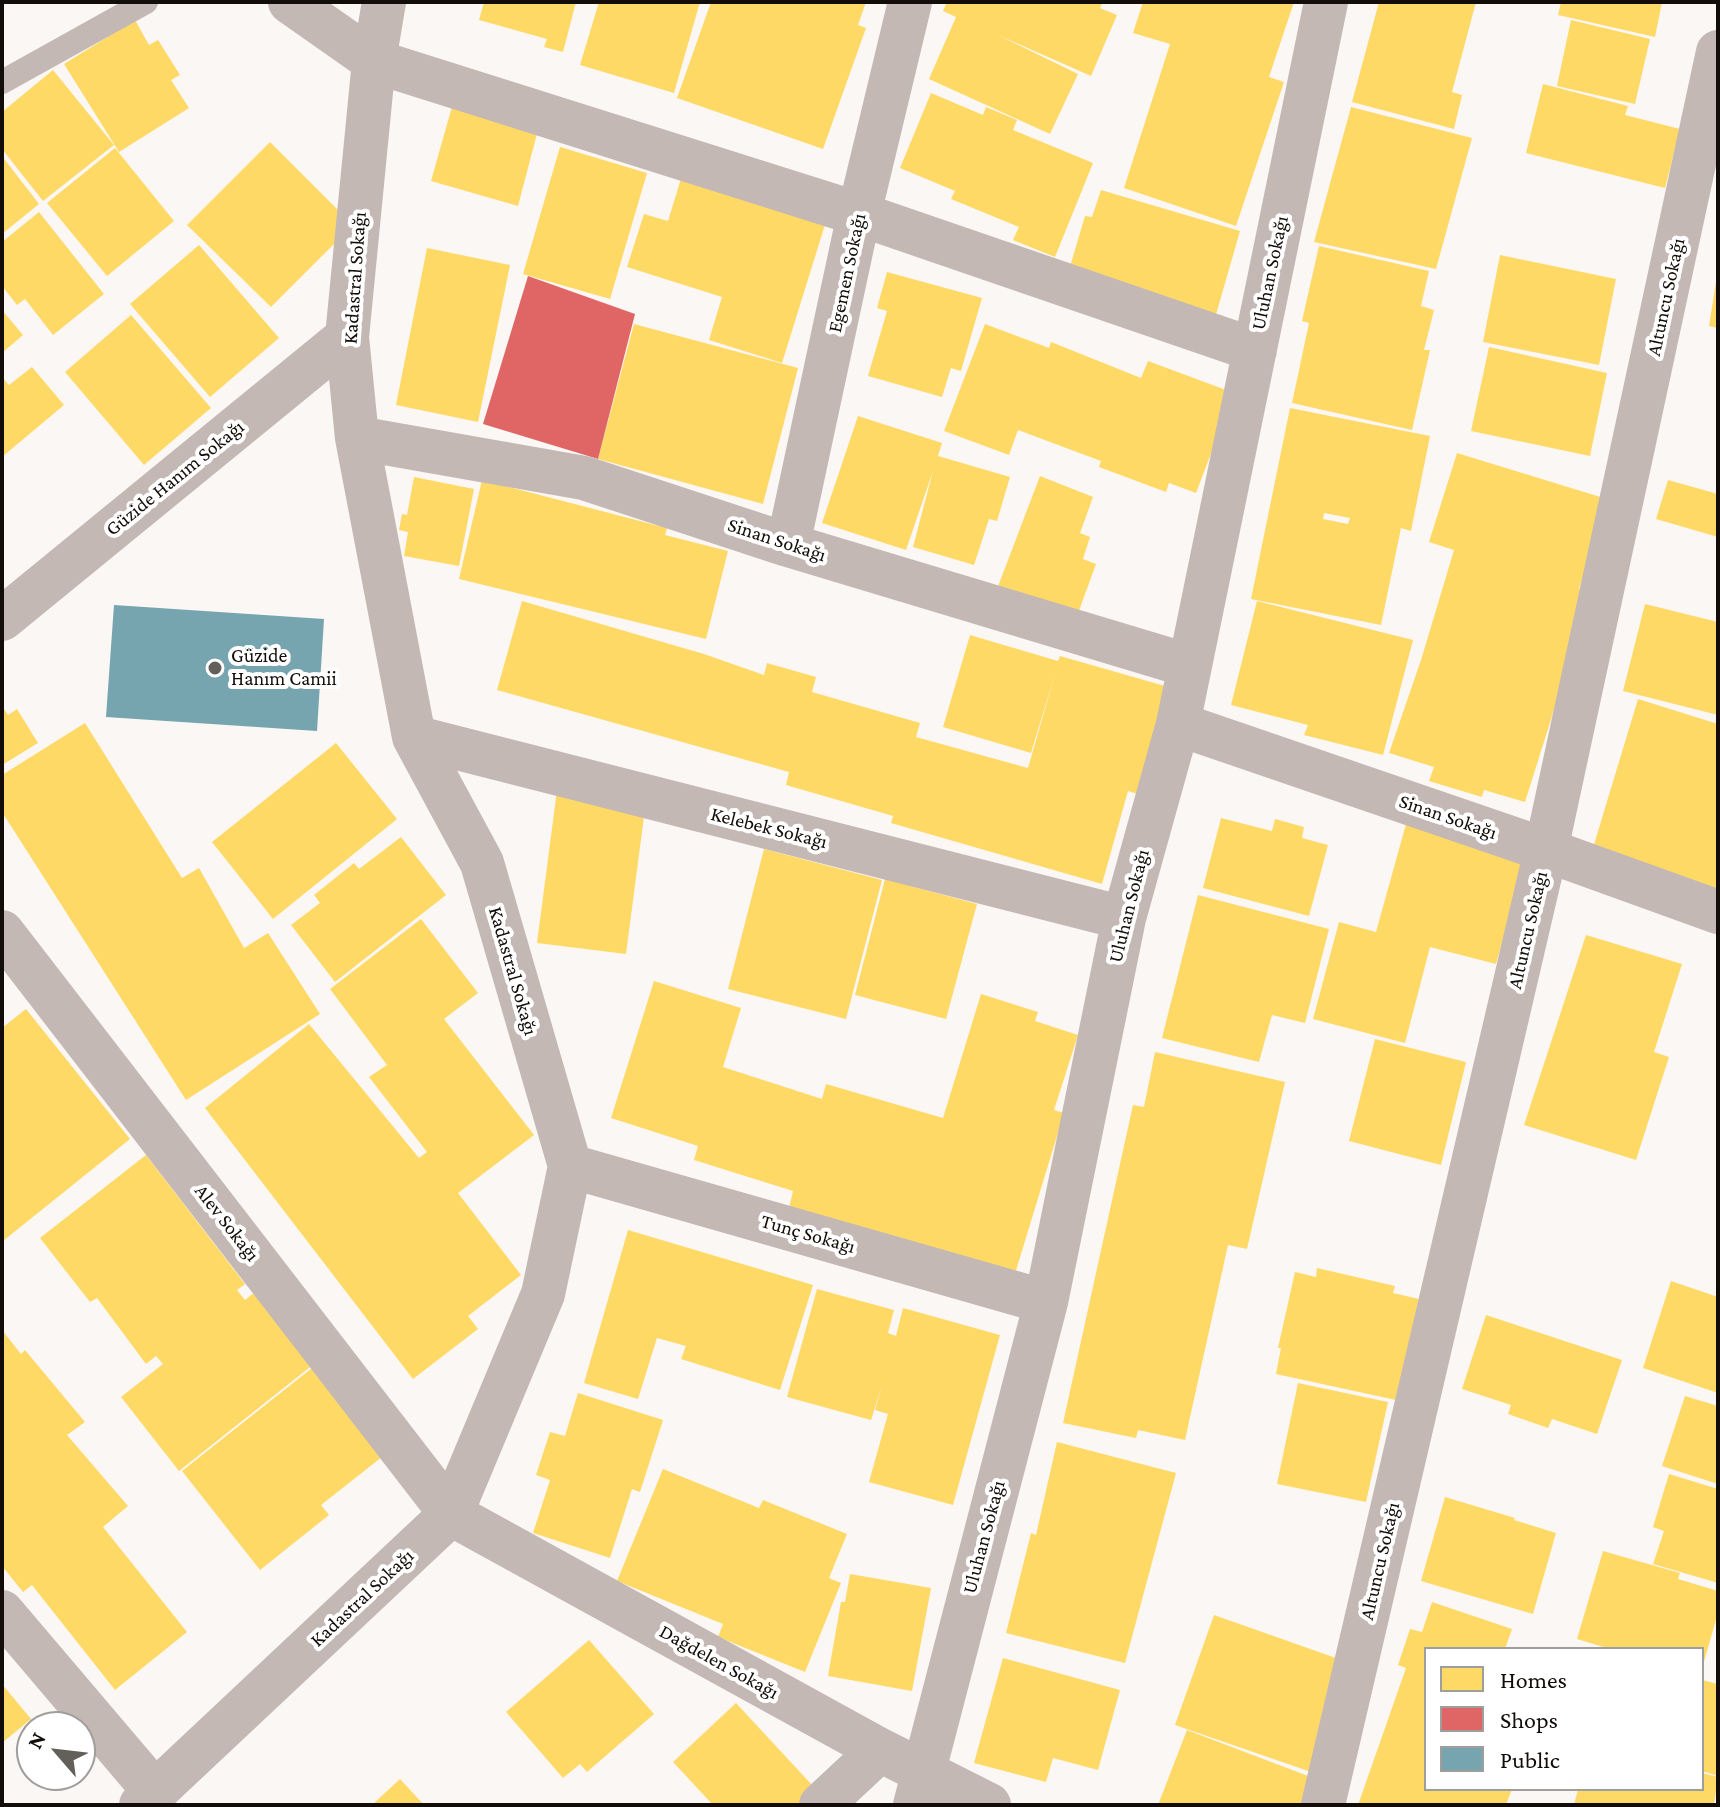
<!DOCTYPE html>
<meta charset="utf-8">
<style>
body{margin:0}
#map{position:relative;width:1720px;height:1807px;overflow:hidden;background:#faf7f5;font-family:"Crimson Pro",serif}
canvas{display:block}
.frame{position:absolute;inset:0;border:4px solid #120d08;pointer-events:none}
.legend{position:absolute;left:1424px;top:1647px;width:280px;height:144px;box-sizing:border-box;background:#fff;border:2px solid #a09e9c;margin:0;padding:10px 14px;list-style:none;font-size:24px;color:#120d08}
.legend li{display:flex;align-items:center;gap:16px;height:40px}
.legend b{width:40px;border:2px solid #a09e9c}
.north{position:absolute;left:16px;top:1711px;width:80px;height:80px;box-sizing:border-box;background:#fff;border:2px solid #a09e9c;border-radius:50%;rotate:298deg;font-size:22px;font-weight:700;line-height:32px;text-align:center;color:#120d08}
.north::after{content:'';display:block;margin:auto;width:28px;height:36px;background:#635f5b;clip-path:polygon(50% 0,100% 100%,50% 72%,0 100%)}
</style>
<div id="map">
<canvas width="1720" height="1807"></canvas>
<div class="frame"></div>
<ul class="legend">
<li><b style="height:22px;background:#ffd966"></b>Homes</li>
<li><b style="height:22px;background:#e06666"></b>Shops</li>
<li><b style="height:22px;background:#76a5af"></b>Public</li>
</ul>
<div class="north">N</div>
</div>
<script>
const g = document.querySelector('canvas').getContext('2d');
g.lineJoin = 'round';
function paint(path, color) {
  g.fillStyle = color;
  g.fill(path, 'evenodd');
}
function trace(path, color, width, dash) {
  g.strokeStyle = color;
  g.lineWidth = width;
  g.lineCap = dash ? 'butt' : 'round';
  g.setLineDash(dash || []);
  g.stroke(path);
}
function label(font, color, halo, rows, align = 'center') {
  g.font = font + ' "Crimson Pro",serif';
  g.lineWidth = 8;
  g.setLineDash([]);
  g.textBaseline = 'middle';
  g.strokeStyle = halo;
  g.fillStyle = color;
  for (const [text, x, y, turn = 0] of rows) {
    g.save();
    g.translate(x, y);
    g.rotate((+turn || 0) * Math.PI / 180);
    g.textAlign = isNaN(turn) ? turn : align;
    if (halo) g.strokeText(text, 0, 0);
    g.fillText(text, 0, 0);
    g.restore();
  }
}
paint(new Path2D(`
 M 484,2 L 576,2 L 563,52 L 544,47 L 547,39 L 479,20 Z
 M 599,2 L 700,2 L 674,93 L 580,65 Z
 M 711,2 L 866,2 L 858,25 L 866,28 L 823,149 L 677,98 Z
 M 947,2 L 1103,2 L 1100,8 L 1117,15 L 1091,76 L 998,35 L 1078,74 L 1050,134 L 929,79 L 956,17 L 943,11 Z
 M 1143,2 L 1294,2 L 1269,77 L 1284,82 L 1236,226 L 1124,188 L 1170,44 L 1133,33 Z
 M 1379,2 L 1476,2 L 1452,92 L 1462,95 L 1454,129 L 1352,102 Z
 M 1561,2 L 1662,2 L 1655,37 L 1558,15 Z
 M 135,20 L 149,45 L 158,40 L 180,75 L 171,80 L 189,108 L 119,152 L 64,64 Z
 M 1571,20 L 1650,39 L 1635,104 L 1557,86 Z
 M 53,70 L 114,145 L 43,201 L 2,149 L 2,112 Z
 M 1543,84 L 1628,106 L 1625,115 L 1680,129 L 1665,188 L 1526,153 Z
 M 931,93 L 983,115 L 986,107 L 1017,120 L 1013,130 L 1093,163 L 1055,257 L 1013,240 L 1019,227 L 951,199 L 955,191 L 900,168 Z
 M 453,103 L 539,126 L 518,206 L 431,181 Z
 M 1351,107 L 1472,138 L 1436,269 L 1314,242 Z
 M 270,142 L 353,225 L 271,307 L 187,225 Z
 M 560,147 L 647,173 L 610,299 L 523,274 Z
 M 115,148 L 174,221 L 107,276 L 47,203 Z
 M 2,156 L 39,204 L 2,234 Z
 M 683,172 L 828,215 L 782,363 L 709,340 L 722,297 L 627,267 L 644,214 L 668,221 Z
 M 1101,190 L 1240,231 L 1213,325 L 1069,270 L 1085,216 L 1092,217 Z
 M 39,212 L 104,294 L 53,335 L 25,299 L 17,305 L 2,286 L 2,242 Z
 M 199,245 L 279,338 L 210,397 L 130,304 Z
 M 1319,246 L 1429,271 L 1421,306 L 1434,310 L 1424,350 L 1430,350 L 1412,430 L 1292,403 L 1309,323 L 1302,321 Z
 M 427,248 L 510,265 L 478,422 L 396,405 Z
 M 1500,255 L 1616,279 L 1599,365 L 1483,342 Z
 M 887,272 L 982,298 L 961,371 L 951,368 L 942,397 L 868,376 L 887,311 L 877,308 Z
 M 1716,282 L 1718,282 L 1718,328 L 1709,326 Z
 M 2,310 L 23,335 L 2,353 Z
 M 131,315 L 211,408 L 144,465 L 65,372 Z
 M 634,324 L 798,368 L 763,504 L 598,459 Z
 M 985,324 L 1049,348 L 1051,342 L 1141,378 L 1148,361 L 1234,393 L 1196,493 L 1169,483 L 1166,492 L 1099,467 L 1101,461 L 1018,430 L 1009,455 L 944,431 Z
 M 1489,347 L 1607,373 L 1590,456 L 1471,431 Z
 M 32,367 L 64,405 L 2,457 L 2,377 L 9,385 Z
 M 1290,408 L 1430,436 L 1411,531 L 1401,528 L 1381,625 L 1251,599 ZM 1324,513 L 1350,518 L 1348,524 L 1323,519 Z
 M 858,416 L 942,443 L 938,456 L 1010,477 L 997,521 L 989,519 L 974,565 L 913,547 L 933,471 L 906,550 L 822,523 Z
 M 1457,453 L 1607,499 L 1579,589 L 1591,592 L 1525,802 L 1484,790 L 1482,797 L 1429,781 L 1434,767 L 1389,753 L 1421,660 L 1454,550 L 1429,542 Z
 M 1040,476 L 1093,497 L 1080,533 L 1090,537 L 1083,559 L 1096,564 L 1076,619 L 997,589 Z
 M 414,477 L 474,489 L 459,566 L 404,556 L 408,532 L 399,530 L 402,514 L 407,515 Z
 M 482,480 L 667,528 L 665,535 L 728,551 L 706,639 L 459,579 Z
 M 1668,480 L 1718,494 L 1718,537 L 1656,519 Z
 M 522,601 L 704,654 L 764,675 L 767,663 L 816,677 L 812,692 L 920,723 L 916,737 L 1028,768 L 1055,674 L 1031,753 L 943,727 L 970,635 L 1058,661 L 1060,656 L 1172,688 L 1138,794 L 1128,791 L 1102,884 L 891,823 L 893,816 L 786,785 L 789,772 L 497,690 Z
 M 1257,601 L 1413,640 L 1383,755 L 1304,735 L 1308,725 L 1231,705 Z
 M 1645,604 L 1718,622 L 1718,715 L 1623,691 Z
 M 1638,699 L 1718,724 L 1718,882 L 1713,899 L 1589,861 Z
 M 2,706 L 8,715 L 17,709 L 38,743 L 2,765 Z
 M 85,723 L 182,878 L 199,868 L 244,948 L 268,933 L 320,1014 L 186,1100 L 2,812 L 2,775 Z
 M 336,743 L 397,819 L 273,919 L 212,842 Z
 M 557,790 L 646,801 L 626,954 L 537,943 Z
 M 1221,818 L 1272,831 L 1275,819 L 1304,827 L 1302,838 L 1328,845 L 1309,916 L 1203,888 Z
 M 1406,824 L 1526,857 L 1496,964 L 1430,947 L 1405,1043 L 1313,1019 L 1339,922 L 1376,932 Z
 M 401,837 L 446,895 L 335,982 L 291,925 L 320,903 L 314,895 L 354,863 L 359,869 Z
 M 764,849 L 882,880 L 846,1019 L 728,989 Z
 M 885,879 L 977,904 L 946,1019 L 855,995 Z
 M 1198,895 L 1329,929 L 1305,1023 L 1272,1015 L 1259,1062 L 1162,1038 Z
 M 421,919 L 478,993 L 444,1019 L 534,1135 L 458,1193 L 521,1275 L 468,1316 L 478,1329 L 413,1379 L 205,1108 L 309,1024 L 419,1158 L 427,1152 L 369,1077 L 387,1065 L 330,989 Z
 M 1586,935 L 1682,964 L 1654,1052 L 1669,1057 L 1636,1160 L 1524,1125 Z
 M 654,981 L 741,1008 L 723,1067 L 822,1099 L 826,1084 L 943,1118 L 981,994 L 1038,1012 L 1035,1021 L 1078,1035 L 1054,1110 L 1064,1113 L 1014,1277 L 789,1208 L 793,1191 L 694,1160 L 698,1146 L 611,1118 Z
 M 26,1009 L 130,1139 L 3,1241 L 2,1028 Z
 M 1375,1039 L 1466,1062 L 1441,1165 L 1349,1141 Z
 M 1155,1052 L 1285,1082 L 1247,1249 L 1228,1245 L 1185,1440 L 1138,1430 L 1136,1438 L 1063,1423 L 1133,1105 L 1144,1107 Z
 M 146,1155 L 245,1284 L 237,1290 L 245,1300 L 261,1287 L 319,1360 L 179,1471 L 121,1397 L 163,1364 L 156,1356 L 146,1364 L 97,1298 L 90,1302 L 40,1238 Z
 M 628,1230 L 813,1285 L 780,1390 L 681,1359 L 686,1346 L 657,1338 L 638,1399 L 584,1383 Z
 M 1317,1268 L 1395,1286 L 1393,1293 L 1419,1299 L 1396,1400 L 1276,1374 L 1281,1348 L 1278,1348 L 1295,1272 L 1316,1277 Z
 M 1671,1281 L 1718,1297 L 1718,1393 L 1643,1368 Z
 M 817,1289 L 894,1310 L 888,1333 L 896,1336 L 903,1308 L 1000,1335 L 953,1505 L 869,1482 L 888,1414 L 875,1410 L 882,1385 L 871,1420 L 787,1397 Z
 M 1486,1315 L 1622,1360 L 1597,1434 L 1552,1419 L 1548,1428 L 1508,1414 L 1511,1405 L 1462,1389 Z
 M 2,1330 L 21,1354 L 25,1350 L 85,1422 L 67,1435 L 128,1506 L 103,1527 L 187,1632 L 115,1690 L 32,1585 L 23,1592 L 2,1566 Z
 M 317,1364 L 387,1453 L 321,1505 L 329,1515 L 260,1570 L 182,1471 Z
 M 1298,1383 L 1388,1402 L 1366,1502 L 1277,1484 Z
 M 578,1393 L 663,1420 L 640,1492 L 632,1489 L 610,1558 L 533,1533 L 550,1480 L 536,1475 L 550,1432 L 565,1436 Z
 M 1685,1396 L 1718,1406 L 1718,1484 L 1662,1466 Z
 M 1057,1442 L 1176,1473 L 1125,1663 L 1006,1633 L 1031,1533 L 1036,1535 Z
 M 663,1469 L 759,1508 L 763,1500 L 847,1534 L 829,1578 L 841,1583 L 805,1672 L 718,1637 L 723,1624 L 617,1581 Z
 M 1669,1474 L 1718,1489 L 1718,1583 L 1653,1564 L 1664,1531 L 1653,1527 Z
 M 1445,1497 L 1515,1518 L 1514,1520 L 1556,1533 L 1533,1614 L 1421,1581 Z
 M 1603,1551 L 1680,1573 L 1678,1579 L 1718,1591 L 1718,1613 L 1703,1665 L 1702,1649 L 1610,1649 L 1577,1639 Z
 M 850,1574 L 931,1588 L 912,1691 L 828,1676 L 841,1602 L 845,1602 Z
 M 1432,1602 L 1512,1629 L 1505,1649 L 1426,1649 L 1426,1789 L 1512,1789 L 1506,1805 L 1358,1805 L 1406,1668 L 1398,1665 L 1410,1629 L 1422,1632 Z
 M 1214,1615 L 1350,1663 L 1311,1772 L 1175,1725 Z
 M 589,1640 L 654,1714 L 587,1772 L 580,1764 L 563,1778 L 506,1712 Z
 M 1003,1658 L 1120,1690 L 1098,1770 L 1053,1758 L 1046,1782 L 974,1763 Z
 M 1702,1680 L 1718,1684 L 1718,1776 L 1702,1771 Z
 M 2,1684 L 31,1719 L 2,1743 Z
 M 736,1703 L 825,1799 L 818,1805 L 713,1805 L 673,1762 Z
 M 1187,1730 L 1316,1779 L 1306,1805 L 1158,1805 Z
 M 1702,1773 L 1718,1777 L 1714,1805 L 1574,1805 L 1578,1789 L 1702,1789 Z
 M 400,1779 L 424,1805 L 372,1805 Z`), '#ffd966');
paint(new Path2D(`
 M 528,276 L 635,314 L 598,459 L 483,424 Z`), '#e06666');
paint(new Path2D(`
 M 114,605 L 324,619 L 317,731 L 106,717 Z`), '#76a5af');
trace(new Path2D(`
 M 2,82 L 146,2`), '#c4b8b5', 24);
trace(new Path2D(`
 M 290,2 L 374,61 L 859,214 L 1255,350
 M 357,438 L 584,478 L 788,545 L 1190,666
 M 788,545 L 859,214 L 910,2
 M 2,619 L 347,337
 M 1178,724 L 1546,850 L 1718,912
 M 414,737 L 1124,918
 M 2,932 L 451,1514 L 880,1750 L 989,1805
 M 570,1166 L 1046,1302
 M 2,1612 L 155,1792
 M 141,1805 L 451,1514 L 543,1294 L 570,1166 L 482,863 L 414,737 L 357,438 L 347,337 L 374,61 L 384,2
 M 821,1805 L 880,1750
 M 915,1805 L 1046,1302 L 1124,918 L 1178,724 L 1326,2
 M 1323,1805 L 1546,850 L 1718,52`), '#c4b8b5', 44);
for (const [x, y, r, color] of [
 [215,668,8,"#635f5b"]
]) {
  const dot = new Path2D();
  dot.arc(x, y, r, 0, 2 * Math.PI);
  g.fillStyle = color;
  g.fill(dot);
  trace(dot, '#fff', 3);
}
label('20px', '#120d08', '#fff', [
 ["Egemen Sokağı",847,273,-78],
 ["Uluhan Sokağı",1270,273,-78],
 ["Kadastral Sokağı",355,278,-86],
 ["Altuncu Sokağı",1666,297,-78],
 ["Güzide Hanım Sokağı",175,478,-39],
 ["Sinan Sokağı",777,540,18],
 ["Sinan Sokağı",1448,817,19],
 ["Kelebek Sokağı",769,828,14],
 ["Uluhan Sokağı",1129,906,-76],
 ["Altuncu Sokağı",1528,930,-77],
 ["Kadastral Sokağı",513,971,74],
 ["Alev Sokağı",227,1223,52],
 ["Tunç Sokağı",808,1234,16],
 ["Uluhan Sokağı",984,1537,-75],
 ["Altuncu Sokağı",1380,1561,-77],
 ["Kadastral Sokağı",362,1598,-43],
 ["Dağdelen Sokağı",719,1662,29]
]);
label('20px', '#120d08', '#fff', [
 ["Güzide",231,656],
 ["Hanım Camii",231,679]
], 'left');
</script>
